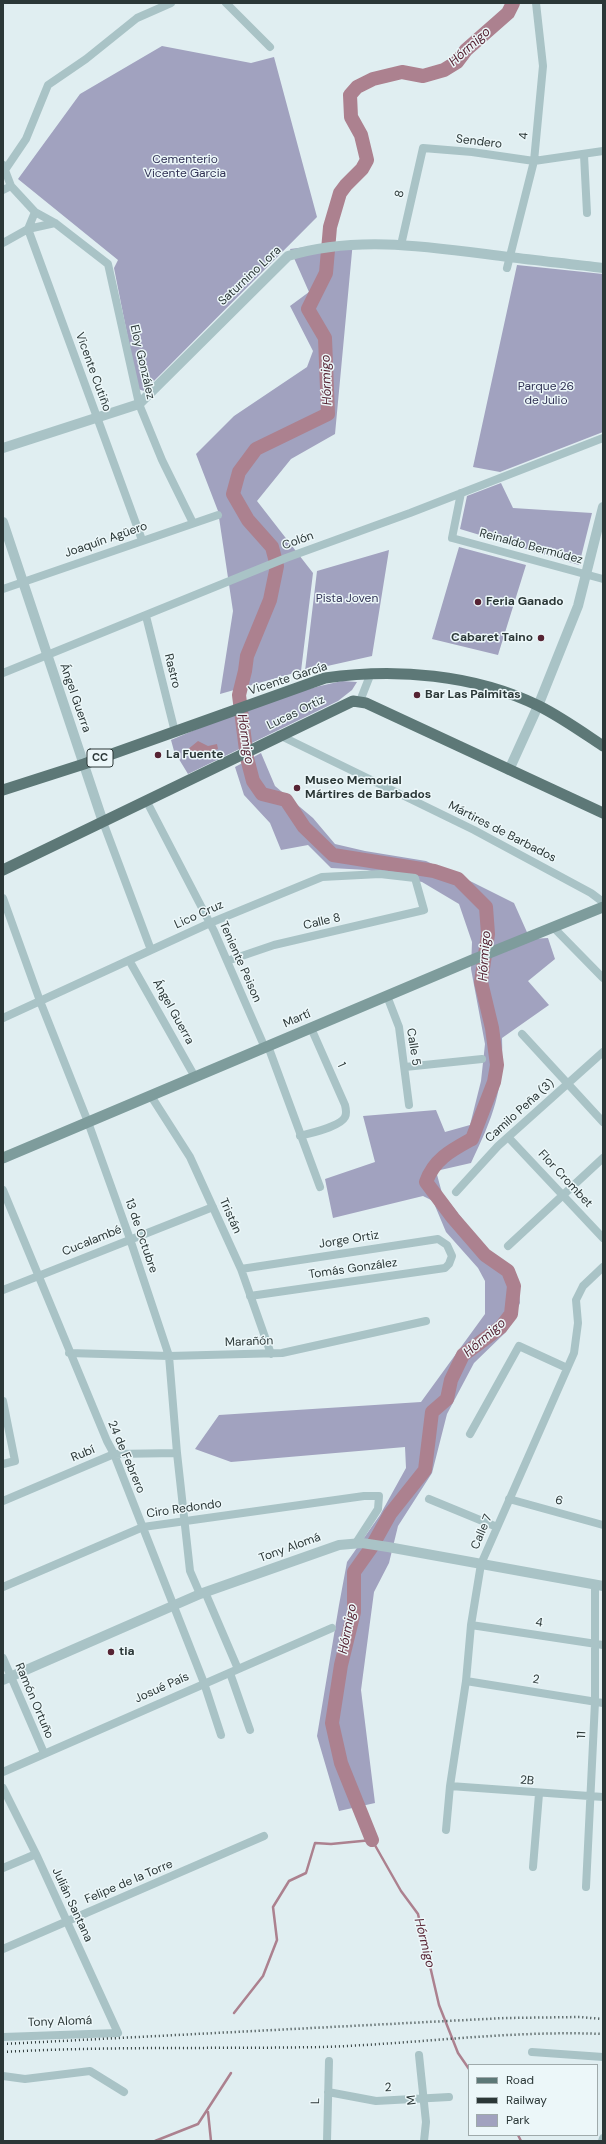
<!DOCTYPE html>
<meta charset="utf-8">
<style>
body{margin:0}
#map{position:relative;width:606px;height:2144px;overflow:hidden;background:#e0eef1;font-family:"DM Sans",sans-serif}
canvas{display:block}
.frame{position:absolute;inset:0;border:4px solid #2b3737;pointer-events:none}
.legend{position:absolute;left:468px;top:2064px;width:130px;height:72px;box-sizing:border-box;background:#ecf7f9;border:1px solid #9faaab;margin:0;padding:5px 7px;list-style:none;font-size:12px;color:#2b3737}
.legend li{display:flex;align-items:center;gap:8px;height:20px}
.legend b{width:20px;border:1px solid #9faaab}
</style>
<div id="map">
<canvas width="606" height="2144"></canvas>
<div class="frame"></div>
<ul class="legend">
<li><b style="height:5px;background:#5d7877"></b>Road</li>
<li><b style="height:5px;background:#2b3737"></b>Railway</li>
<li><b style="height:11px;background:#a1a2bf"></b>Park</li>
</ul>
</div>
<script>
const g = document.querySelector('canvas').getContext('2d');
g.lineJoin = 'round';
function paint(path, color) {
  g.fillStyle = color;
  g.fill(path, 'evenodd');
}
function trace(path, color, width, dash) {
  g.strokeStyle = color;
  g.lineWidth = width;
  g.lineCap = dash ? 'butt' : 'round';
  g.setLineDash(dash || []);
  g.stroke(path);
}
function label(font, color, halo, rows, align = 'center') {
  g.font = font + ' "DM Sans",sans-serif';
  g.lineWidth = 3;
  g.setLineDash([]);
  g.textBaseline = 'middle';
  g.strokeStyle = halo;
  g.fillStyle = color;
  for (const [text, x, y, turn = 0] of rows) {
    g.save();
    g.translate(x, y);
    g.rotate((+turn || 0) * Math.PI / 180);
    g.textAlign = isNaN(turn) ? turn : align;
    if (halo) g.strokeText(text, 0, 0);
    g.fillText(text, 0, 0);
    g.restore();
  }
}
paint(new Path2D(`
 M 162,46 L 251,63 L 274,57 L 317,217 L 144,391 L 138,389 L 114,268 L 118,260 L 18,179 L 80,94 Z
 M 353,241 L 335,434 L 291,459 L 257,501 L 313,573 L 301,671 L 220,694 L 233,611 L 218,511 L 196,454 L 234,416 L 307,367 L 313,351 L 290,306 L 309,292 L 290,249 Z
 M 517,265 L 603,274 L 603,432 L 500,472 L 473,467 Z
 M 501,483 L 513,508 L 592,513 L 579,565 L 460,529 L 467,496 Z
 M 459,547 L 526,565 L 498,655 L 432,639 Z
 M 389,550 L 372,656 L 305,671 L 317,571 Z
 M 342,681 L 357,682 L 352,690 L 338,701 L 188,774 L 174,751 L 171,740 C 226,717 283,693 342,681 Z
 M 261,753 L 275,786 L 313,818 L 335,844 L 365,851 L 426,861 L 472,882 L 514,903 L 530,939 L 548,938 L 555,959 L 528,981 L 549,1005 L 502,1038 C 504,1090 493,1117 471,1163 L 436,1171 L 442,1193 L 483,1245 L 518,1278 L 520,1303 L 506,1332 L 474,1363 L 447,1414 L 432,1473 L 398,1526 L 389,1563 L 374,1592 L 361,1690 L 375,1803 L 339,1811 L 317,1736 L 339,1605 L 347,1562 L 380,1515 L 406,1468 L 405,1447 L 231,1462 L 195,1449 L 219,1415 L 421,1402 L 485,1314 L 485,1281 L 478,1268 L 446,1232 L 433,1201 L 423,1196 L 333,1218 L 325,1179 L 375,1162 L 363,1116 L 436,1110 L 445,1132 L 470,1125 L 481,1081 L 485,1044 L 471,969 L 472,942 L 459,904 L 422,882 L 367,870 L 331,868 L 308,845 L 281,850 L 270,823 L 244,795 L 235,767 Z`), '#a1a2bf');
paint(new Path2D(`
 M 198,741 L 208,746 L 217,744 L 218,749 L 209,752 L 208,756 L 190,756 L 187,750 Z`), '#ac818f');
trace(new Path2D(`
 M 234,2013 L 263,1976 L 277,1940 L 273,1907 L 289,1881 L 306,1873 L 315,1843 L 331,1844 L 372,1840 L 401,1891 L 418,1914 L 439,2005 L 458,2053 L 469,2069
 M 208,2112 L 211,2141
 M 518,2135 L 521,2141
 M 155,2141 L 198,2124 L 231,2073`), '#ac818f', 2.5);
trace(new Path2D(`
 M 372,1840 L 341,1763 L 332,1723 L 341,1665 L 354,1612 L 354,1572 L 371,1548 L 390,1514 L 425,1470 L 432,1412 L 447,1399 L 451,1380 L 463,1355 L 501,1327 L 511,1314 L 514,1286 L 508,1271 L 485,1255 L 453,1218 L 426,1182 C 434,1159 452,1150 472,1139 L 494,1082 L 497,1065 L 492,1028 L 481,982 L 488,934 L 486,907 L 458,879 L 434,871 L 333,855 L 304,827 L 286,800 L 262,794 L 253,781 L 247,758 L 239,695 L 245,671 L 247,656 L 270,600 L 277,566 L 272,547 L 248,520 L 233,494 L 239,472 L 256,449 L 328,414 L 325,338 L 308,309 L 326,273 L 330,227 L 340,193 L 346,185 L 362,169 L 367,160 L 361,135 L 351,117 L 350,95 L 357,87 L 373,79 L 402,72 L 423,76 L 444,70 L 457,62 L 466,50 L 508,13 L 513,3`), '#ac818f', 14);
trace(new Path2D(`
 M 226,3 L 270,47
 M 584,155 L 587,213
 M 3,165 L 11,186 L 35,212 L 55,223 L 108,264 L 139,404 L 162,460 L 193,523
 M 5,170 L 26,139 L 48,85 L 86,59 L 137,18 L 171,3
 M 3,190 L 11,186
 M 35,212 L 28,229 L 142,540
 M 3,243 L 28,229 L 55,223
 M 401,245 L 423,148 L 472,152 L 534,161 L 603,151
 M 507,268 L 534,161 L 543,66 L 536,3
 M 461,493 L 452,538 L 603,579
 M 3,589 L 218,515
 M 146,616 L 175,732
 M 3,673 L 286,558 L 410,513 L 603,438
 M 360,701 L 371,673
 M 279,735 L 474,830 L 591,893 L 603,902
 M 147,802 L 214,931 L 265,1048
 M 103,822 L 151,950
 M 3,898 L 40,1001 L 88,1122 L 130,1239 L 169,1356 L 177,1453 L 190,1571 L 200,1594
 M 553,927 L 603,978
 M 129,960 L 195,1077
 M 387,996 L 399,1027 L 409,1105
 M 3,1018 L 210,923 L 322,877 L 380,874 L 415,878 L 424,910 L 274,945 L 227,961
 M 522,1034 L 603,1122
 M 268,1046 L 320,1187
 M 405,1067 L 482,1059
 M 151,1096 L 190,1157 L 241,1269 L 271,1354
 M 300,1136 C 310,1133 340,1127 345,1117 C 347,1113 346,1109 345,1105 L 311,1028
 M 508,1137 L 603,1238
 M 3,1190 L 107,1441 L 114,1454 L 204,1683 L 221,1735
 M 456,1192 L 498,1146 L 603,1052
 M 508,1246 L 603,1158
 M 241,1269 L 438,1239 L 447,1245 L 452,1256 L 449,1264 L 445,1268 L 250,1296
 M 3,1290 L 213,1207
 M 69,1353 L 169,1356 L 282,1353 L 426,1321
 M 3,1401 L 15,1461 L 3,1464
 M 470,1434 L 519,1346 L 567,1368
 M 429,1499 L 497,1527
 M 509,1499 L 603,1525
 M 3,1501 L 114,1454 L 177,1453
 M 3,1587 L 143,1527 L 364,1496 L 379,1496 L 378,1509 L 356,1543
 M 205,1592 L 238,1669
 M 471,1625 L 603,1645
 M 3,1658 L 44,1753
 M 230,1673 L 250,1730
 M 466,1681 L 603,1703
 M 3,1772 L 332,1628
 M 450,1786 L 603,1797
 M 3,1788 L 36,1854 L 118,2033 L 3,2037
 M 446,1830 L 450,1786 L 466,1681 L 471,1625 L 481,1564 L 574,1353 L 578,1323 L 576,1300 L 583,1286 L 603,1267
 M 533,1867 L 539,1794
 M 3,1868 L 36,1854
 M 586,1887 L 595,1702 L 595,1584
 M 3,1949 L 264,1836
 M 532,2052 L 603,2057
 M 419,2055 L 426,2122 L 424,2141
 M 3,2076 L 25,2079 L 90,2071 L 124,2092
 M 328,2092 L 376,2101 L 449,2097
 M 327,2141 L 329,2061
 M 602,2141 L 603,2138`), '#a9c3c6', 8);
trace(new Path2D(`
 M 3,448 L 139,404 L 288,256 C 359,234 437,248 509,257 C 540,261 572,264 603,268
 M 3,522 L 103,822
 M 509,770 L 538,706 L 578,606 L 603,507
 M 3,1680 L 200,1594 L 339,1545 L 362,1543 L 388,1547 L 603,1586`), '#a9c3c6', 10);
trace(new Path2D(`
 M 3,1158 L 472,960 L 603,907`), '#7e9c9c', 11);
trace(new Path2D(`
 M 3,790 L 84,764 L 325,678 C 395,668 474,674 539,706 C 561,717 582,732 603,746
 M 3,870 L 353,701 L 366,703 L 603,813`), '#5d7877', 11);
trace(new Path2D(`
 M 3,2044 L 505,2018 L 580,2017 L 603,2019
 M 3,2052 C 109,2046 216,2049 323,2047 C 416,2044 510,2030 603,2034`), '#2b3737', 2.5, [1, 3]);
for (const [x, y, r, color] of [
 [478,602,4,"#562333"],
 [541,638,4,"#562333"],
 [417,695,4,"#562333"],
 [158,755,4,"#562333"],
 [297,788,4,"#562333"],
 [111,1652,4,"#562333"]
]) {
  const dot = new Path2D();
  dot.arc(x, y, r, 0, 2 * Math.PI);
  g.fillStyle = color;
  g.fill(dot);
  trace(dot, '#ecf7f9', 1.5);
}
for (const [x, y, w] of [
 [100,758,26]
]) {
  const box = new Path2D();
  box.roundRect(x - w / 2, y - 9, w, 18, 3);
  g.fillStyle = '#ecf7f9';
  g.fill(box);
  trace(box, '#2b3737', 1);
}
label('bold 11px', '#2b3737', null, [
 ["CC",100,758]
]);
label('12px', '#2b3737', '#ecf7f9', [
 ["4",524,136,-86],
 ["Sendero",479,142,7],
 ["8",400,194,-77],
 ["Saturnino Lora",250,276,-43],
 ["Eloy González",142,362,77],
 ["Vicente Cutiño",93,372,70],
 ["Joaquín Agüero",106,540,-19],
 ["Colón",298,541,-20],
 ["Reinaldo Bermúdez",531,547,15],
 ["Rastro",172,671,76],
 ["Vicente García",288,679,-18],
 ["Ángel Guerra",75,698,71],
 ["Lucas Ortiz",296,713,-26],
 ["Mártires de Barbados",502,832,27],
 ["Lico Cruz",199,915,-24],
 ["Calle 8",322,922,-13],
 ["Teniente Peison",240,962,66],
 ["Ángel Guerra",173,1012,61],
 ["Martí",297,1019,-23],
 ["Calle 5",413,1047,81],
 ["1",341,1065,66],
 ["Camilo Peña (3)",520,1111,-42],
 ["Flor Crombet",565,1179,47],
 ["Tristán",230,1216,66],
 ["13 de Octubre",141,1236,71],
 ["Jorge Ortiz",349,1240,-9],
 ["Cucalambé",92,1241,-22],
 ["Tomás González",353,1269,-8],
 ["Marañón",249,1342,-2],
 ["Rubí",83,1454,-23],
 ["24 de Febrero",126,1457,67],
 ["6",559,1501,15],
 ["Ciro Redondo",184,1509,-8],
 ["Calle 7",482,1532,-67],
 ["Tony Alomá",290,1548,-20],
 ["4",539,1623,9],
 ["2",536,1680,9],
 ["Josué País",162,1688,-24],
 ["Ramón Ortuño",34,1701,67],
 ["11",582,1735,-88],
 ["2B",527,1781,5],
 ["Felipe de la Torre",129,1882,-23],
 ["Julián Santana",72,1905,65],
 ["Tony Alomá",60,2022,-2],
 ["2",388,2088,-2],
 ["M",412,2100,-96],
 ["L",316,2101,-89]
]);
label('12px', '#303154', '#ecf7f9', [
 ["Cementerio",185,160],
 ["Vicente Garcia",185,174],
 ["Parque 26",546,387],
 ["de Julio",546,401],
 ["Pista Joven",347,599]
]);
label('bold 12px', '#2b3737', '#ecf7f9', [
 ["Feria Ganado",486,602],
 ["Cabaret Taino",533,638,"right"],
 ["Bar Las Palmitas",425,695],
 ["La Fuente",166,755],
 ["Museo Memorial",305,781],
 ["Mártires de Barbados",305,795],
 ["tia",119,1652]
], 'left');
label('italic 13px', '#562333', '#ecf7f9', [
 ["Hórmigo",470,47,-42],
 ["Hórmigo",327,380,-92],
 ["Hórmigo",245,739,81],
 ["Hórmigo",485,956,-86],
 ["Hórmigo",485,1338,-41],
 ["Hórmigo",348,1629,-79],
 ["Hórmigo",424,1943,76]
]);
</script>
